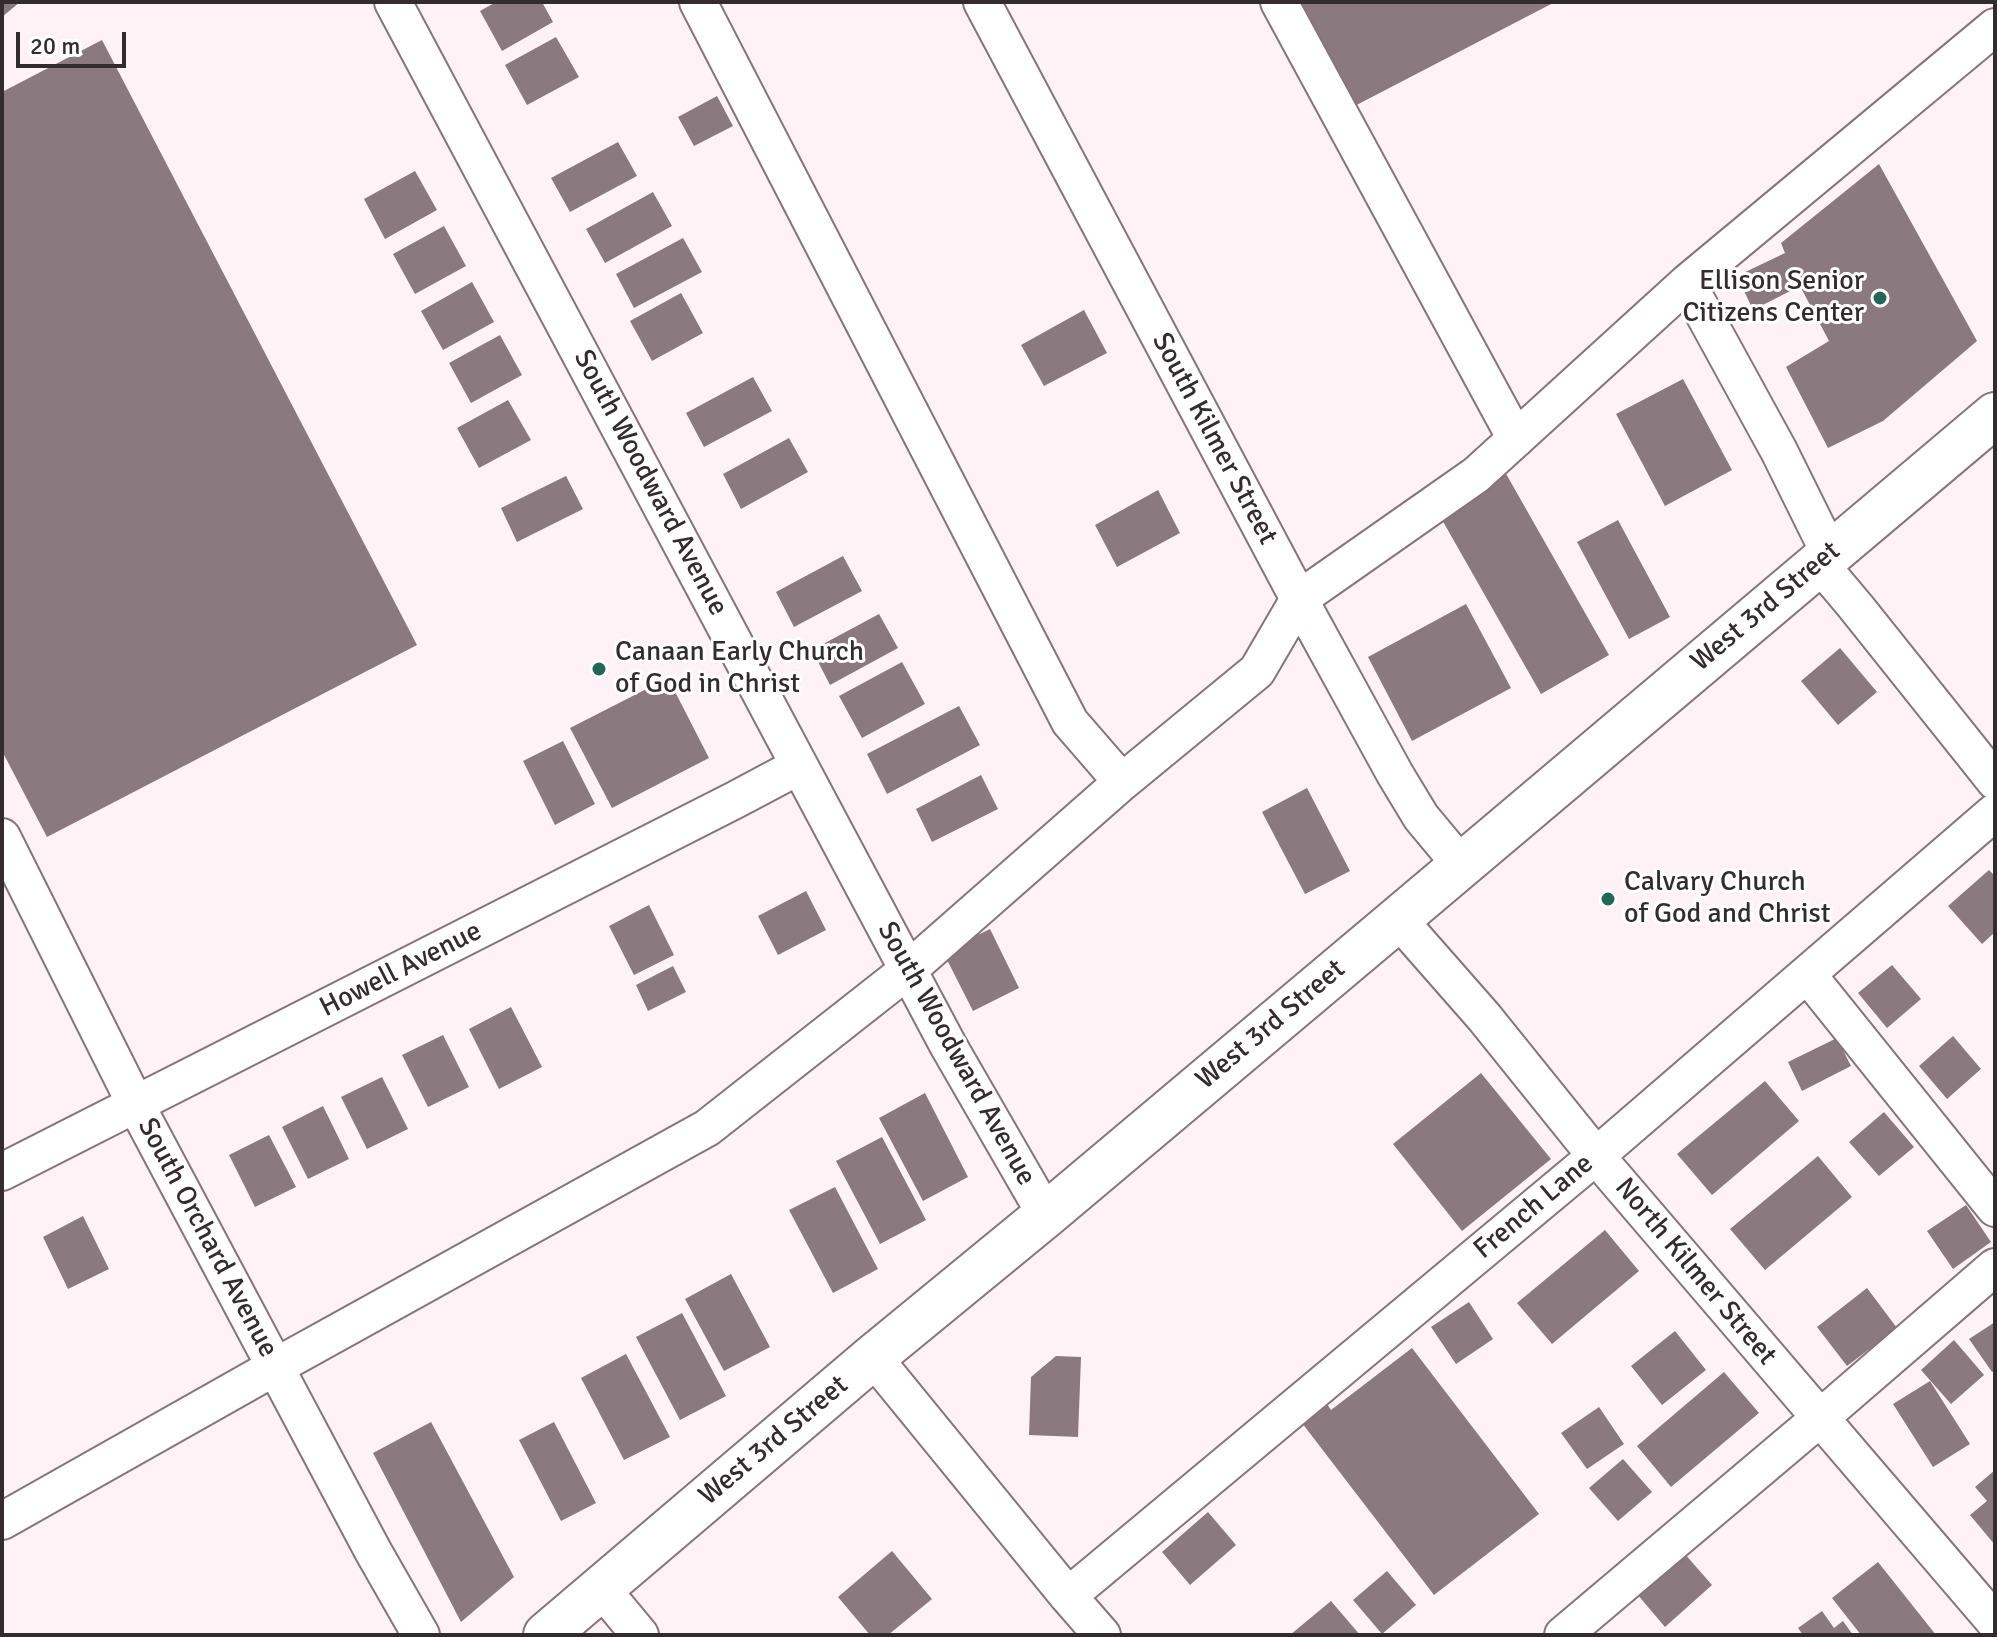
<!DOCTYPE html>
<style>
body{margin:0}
#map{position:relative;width:1997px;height:1637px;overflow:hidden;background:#fef2f6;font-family:Signika,sans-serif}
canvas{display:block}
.frame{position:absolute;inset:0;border:4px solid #332b2e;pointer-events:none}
.scale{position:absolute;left:16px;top:32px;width:110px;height:36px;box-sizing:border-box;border:4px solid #332b2e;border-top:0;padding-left:10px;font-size:24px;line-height:28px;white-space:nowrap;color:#332b2e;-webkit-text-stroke:6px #fff;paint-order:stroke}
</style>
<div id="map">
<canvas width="1997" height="1637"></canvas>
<div class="frame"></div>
<div class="scale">20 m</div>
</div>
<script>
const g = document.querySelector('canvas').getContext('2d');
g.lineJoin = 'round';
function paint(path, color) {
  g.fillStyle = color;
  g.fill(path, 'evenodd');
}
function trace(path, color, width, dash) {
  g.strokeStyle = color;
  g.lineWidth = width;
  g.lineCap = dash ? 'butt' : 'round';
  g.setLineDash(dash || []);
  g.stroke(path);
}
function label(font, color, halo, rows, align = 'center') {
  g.font = font + ' Signika,sans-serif';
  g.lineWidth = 6;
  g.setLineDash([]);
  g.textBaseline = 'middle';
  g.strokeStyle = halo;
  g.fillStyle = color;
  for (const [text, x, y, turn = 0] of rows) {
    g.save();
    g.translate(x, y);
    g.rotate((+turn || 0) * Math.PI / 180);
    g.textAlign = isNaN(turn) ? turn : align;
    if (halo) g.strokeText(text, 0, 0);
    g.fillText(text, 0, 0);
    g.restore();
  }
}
paint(new Path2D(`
 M 2,2 L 20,2 L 2,17 Z
 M 496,2 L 542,2 L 553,22 L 502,51 L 480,11 Z
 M 1287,2 L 1555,2 L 1345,111 Z
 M 556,37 L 579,77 L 527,105 L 505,65 Z
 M 102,40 L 417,645 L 47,837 L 2,751 L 2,92 Z
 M 717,96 L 733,126 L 694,146 L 678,117 Z
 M 618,142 L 637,176 L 570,212 L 551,178 Z
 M 1879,164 L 1977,341 L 1883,421 L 1828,448 L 1786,367 L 1829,341 L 1800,286 L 1753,310 L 1737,276 L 1785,253 L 1781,243 Z
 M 415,171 L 437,210 L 385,239 L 364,199 Z
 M 653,192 L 672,226 L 605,263 L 586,229 Z
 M 444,226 L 466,266 L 415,294 L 393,254 Z
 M 683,238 L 702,272 L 634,308 L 616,274 Z
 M 472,282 L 494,322 L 443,350 L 421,311 Z
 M 681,293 L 703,333 L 652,361 L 630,321 Z
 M 1084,310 L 1107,353 L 1044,386 L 1021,345 Z
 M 500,335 L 522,375 L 471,403 L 449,363 Z
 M 753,377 L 772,411 L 704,447 L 686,413 Z
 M 1683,379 L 1732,470 L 1665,506 L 1616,414 Z
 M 508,400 L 531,440 L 479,468 L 457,428 Z
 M 789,438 L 808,472 L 741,509 L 723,474 Z
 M 1505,472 L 1609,655 L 1541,694 L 1437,511 Z
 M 566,476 L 583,509 L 517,542 L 501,508 Z
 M 1158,490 L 1180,533 L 1117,567 L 1095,525 Z
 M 1618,520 L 1670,617 L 1629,639 L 1577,542 Z
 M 843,556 L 862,591 L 794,627 L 776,592 Z
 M 1466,604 L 1511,688 L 1412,741 L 1368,657 Z
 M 879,614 L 898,648 L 830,685 L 812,650 Z
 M 1840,648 L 1877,692 L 1838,725 L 1801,681 Z
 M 902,662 L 925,704 L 862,738 L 839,696 Z
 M 668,678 L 709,758 L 612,808 L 570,728 Z
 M 959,706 L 980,745 L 887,794 L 867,754 Z
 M 563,741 L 595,804 L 555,825 L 523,761 Z
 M 981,775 L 998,809 L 932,842 L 916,809 Z
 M 1307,788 L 1350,871 L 1305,894 L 1262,812 Z
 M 1989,870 L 1995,876 L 1995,932 L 1982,944 L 1948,906 Z
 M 806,891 L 826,930 L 778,955 L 758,916 Z
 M 649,905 L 674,955 L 634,975 L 609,926 Z
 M 990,929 L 1019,988 L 973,1011 L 943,952 Z
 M 1892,965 L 1921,999 L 1887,1028 L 1858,993 Z
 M 673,966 L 686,992 L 648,1011 L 636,985 Z
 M 511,1007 L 542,1067 L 499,1089 L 469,1029 Z
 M 443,1035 L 469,1087 L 428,1107 L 402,1055 Z
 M 1953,1036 L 1981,1069 L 1947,1099 L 1919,1066 Z
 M 1837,1038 L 1851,1066 L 1802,1091 L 1788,1062 Z
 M 1481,1073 L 1551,1159 L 1462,1231 L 1393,1144 Z
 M 382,1077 L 408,1129 L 367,1149 L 341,1097 Z
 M 1765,1081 L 1799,1121 L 1712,1195 L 1677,1154 Z
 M 925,1093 L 968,1177 L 923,1201 L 879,1118 Z
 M 323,1106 L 349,1159 L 308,1179 L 282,1127 Z
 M 1884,1112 L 1914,1147 L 1879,1176 L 1849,1142 Z
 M 269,1135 L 296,1187 L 255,1207 L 229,1155 Z
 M 882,1137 L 926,1220 L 880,1244 L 836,1161 Z
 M 1818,1156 L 1852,1197 L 1765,1270 L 1730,1229 Z
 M 835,1187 L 878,1269 L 833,1293 L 789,1210 Z
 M 1966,1205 L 1991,1242 L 1953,1269 L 1927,1231 Z
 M 83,1216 L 109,1269 L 68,1289 L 43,1237 Z
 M 1605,1230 L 1639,1271 L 1552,1344 L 1517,1303 Z
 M 731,1274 L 770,1347 L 724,1371 L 685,1299 Z
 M 1867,1288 L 1897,1328 L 1847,1366 L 1817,1327 Z
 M 1469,1302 L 1493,1339 L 1456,1364 L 1431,1327 Z
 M 682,1313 L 726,1396 L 680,1420 L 636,1337 Z
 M 1995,1322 L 1995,1370 L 1992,1372 L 1969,1339 Z
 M 1675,1331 L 1706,1370 L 1662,1405 L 1631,1366 Z
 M 1954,1340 L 1984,1375 L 1951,1404 L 1921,1370 Z
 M 1412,1348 L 1539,1514 L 1434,1595 L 1302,1423 L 1327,1404 L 1331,1410 Z
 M 626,1354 L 670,1437 L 624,1460 L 581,1378 Z
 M 1056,1356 L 1081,1357 L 1078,1437 L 1029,1435 L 1031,1377 Z
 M 1724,1372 L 1759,1413 L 1671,1487 L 1637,1446 Z
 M 1930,1381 L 1970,1444 L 1933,1467 L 1893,1404 Z
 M 1599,1407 L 1624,1444 L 1587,1469 L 1561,1433 Z
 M 431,1422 L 514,1577 L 461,1622 L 373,1453 Z
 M 554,1422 L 596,1503 L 561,1521 L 519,1440 Z
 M 1623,1459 L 1652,1492 L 1618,1521 L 1589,1488 Z
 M 1995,1470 L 1995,1545 L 1970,1515 L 1987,1501 L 1975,1487 Z
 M 1208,1512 L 1236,1545 L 1190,1585 L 1162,1552 Z
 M 892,1551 L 932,1599 L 888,1635 L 870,1635 L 838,1597 Z
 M 1684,1553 L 1712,1585 L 1665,1627 L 1637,1594 Z
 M 1878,1562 L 1936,1635 L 1861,1635 L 1832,1598 Z
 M 1387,1571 L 1416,1605 L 1382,1634 L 1353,1600 Z
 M 1331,1601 L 1360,1635 L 1290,1635 Z
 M 1822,1611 L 1834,1628 L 1843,1621 L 1853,1635 L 1803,1635 L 1798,1628 Z`), '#8a797e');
const minor = new Path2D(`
 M 393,2 L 948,1045 L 1046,1215
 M 698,2 L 1070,722 L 1122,782
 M 982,2 L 1299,599 L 1395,774 L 1421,817 L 1461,865
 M 1279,2 L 1516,439
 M 1687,283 L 1779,451 L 1830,554
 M 1819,563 L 1856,607 L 1995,781
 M 2,837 L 136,1105 L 373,1551 L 421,1635
 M 1398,919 L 1484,1017 L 1596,1156 L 1995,1622
 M 1807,974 L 1995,1208
 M 2,1172 L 735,800 L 799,766
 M 873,1357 L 1068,1596 L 1102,1635
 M 2,1521 L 275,1367 L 707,1128 L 908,970 L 1122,782 L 1257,671 L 1299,599 L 1476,475 L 1687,283 L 1995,27
 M 601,1588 L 640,1635
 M 1068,1596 L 1596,1156 L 1995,812
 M 1563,1635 L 1820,1418 L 1995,1267`);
const major = new Path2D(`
 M 546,1635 L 873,1357 L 1046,1215 L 1398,919 L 1995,415`);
trace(minor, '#86747a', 40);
trace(major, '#86747a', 48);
trace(minor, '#fff', 36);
trace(major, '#fff', 44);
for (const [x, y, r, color] of [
 [1880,298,8,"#246759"],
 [599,669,8,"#246759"],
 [1608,899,8,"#246759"]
]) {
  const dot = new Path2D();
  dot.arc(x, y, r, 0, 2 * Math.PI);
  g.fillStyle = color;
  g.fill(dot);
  trace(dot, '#fff', 3);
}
label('28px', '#332b2e', '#fff', [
 ["Ellison Senior",1864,282,"right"],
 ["Citizens Center",1864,314,"right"],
 ["Canaan Early Church",615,653],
 ["of God in Christ",615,685],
 ["Calvary Church",1624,883],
 ["of God and Christ",1624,915]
], 'left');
label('28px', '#332b2e', '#fff', [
 ["South Kilmer Street",1214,439,62],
 ["South Woodward Avenue",650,483,62],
 ["West 3rd Street",1766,607,-40],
 ["Howell Avenue",401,970,-27],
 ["West 3rd Street",1271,1025,-40],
 ["South Woodward Avenue",956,1054,61],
 ["French Lane",1534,1207,-40],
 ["South Orchard Avenue",207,1238,62],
 ["North Kilmer Street",1695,1272,50],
 ["West 3rd Street",774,1441,-40]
]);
</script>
